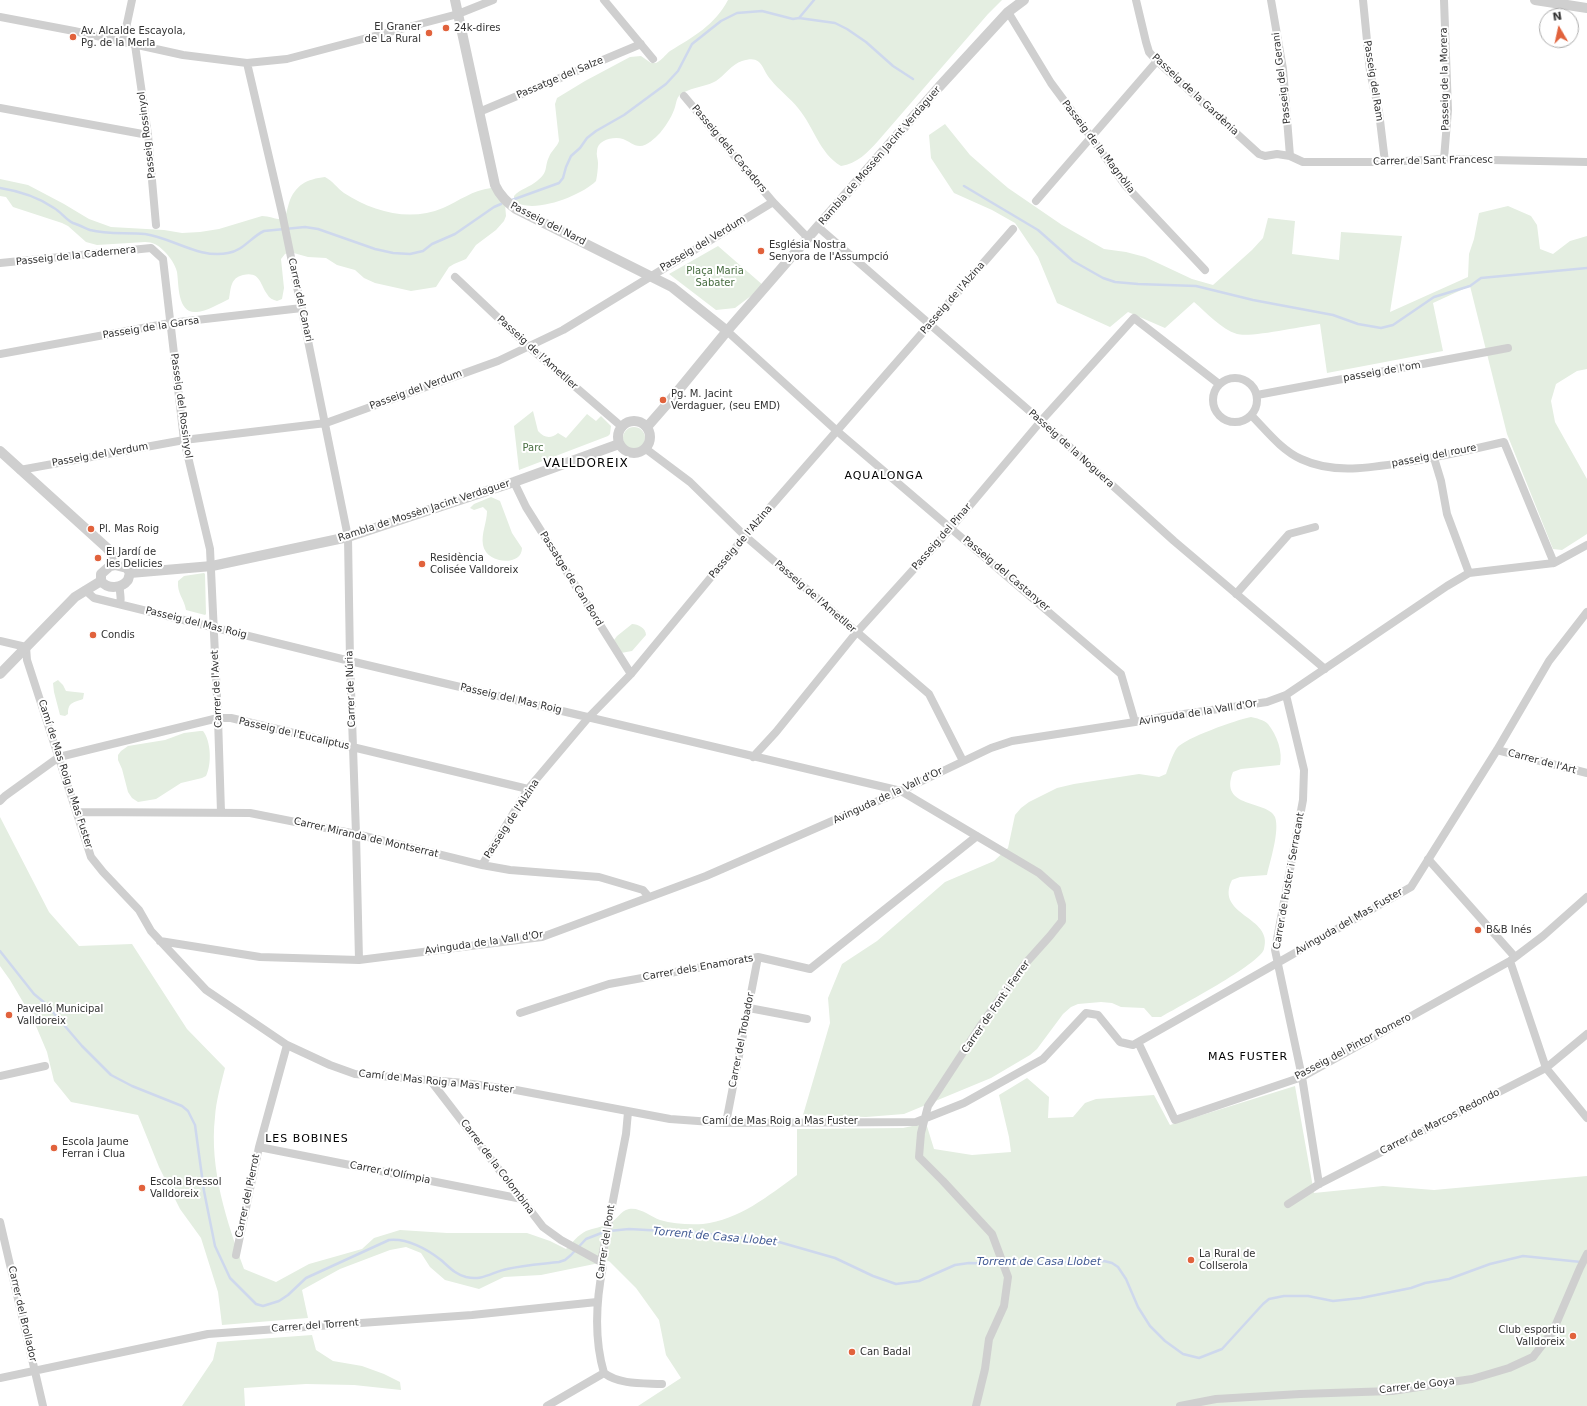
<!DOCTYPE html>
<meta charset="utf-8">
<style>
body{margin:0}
#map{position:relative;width:1587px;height:1406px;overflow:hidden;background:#fff;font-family:"DejaVu Sans",sans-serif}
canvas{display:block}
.north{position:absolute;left:1539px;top:8px;width:40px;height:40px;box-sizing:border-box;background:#fff;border:1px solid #adadad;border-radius:50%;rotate:351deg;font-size:11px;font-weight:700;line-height:16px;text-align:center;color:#323232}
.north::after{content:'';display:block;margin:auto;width:14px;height:18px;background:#e1623c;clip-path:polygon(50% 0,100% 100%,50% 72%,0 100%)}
</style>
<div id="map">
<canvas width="1587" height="1406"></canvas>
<div class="north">N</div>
</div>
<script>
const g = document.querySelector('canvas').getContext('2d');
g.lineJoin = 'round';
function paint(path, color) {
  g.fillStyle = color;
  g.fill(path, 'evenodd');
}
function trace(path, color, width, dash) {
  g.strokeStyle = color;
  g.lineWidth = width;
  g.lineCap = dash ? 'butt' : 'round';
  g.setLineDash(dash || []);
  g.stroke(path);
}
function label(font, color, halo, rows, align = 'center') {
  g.font = font + ' "DejaVu Sans",sans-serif';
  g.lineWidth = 4;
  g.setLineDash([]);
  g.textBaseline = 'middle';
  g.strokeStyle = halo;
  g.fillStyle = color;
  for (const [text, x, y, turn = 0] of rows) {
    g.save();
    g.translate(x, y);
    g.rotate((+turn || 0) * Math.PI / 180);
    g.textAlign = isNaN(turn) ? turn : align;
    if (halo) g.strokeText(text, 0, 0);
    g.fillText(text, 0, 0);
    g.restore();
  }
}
paint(new Path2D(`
 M 728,0 L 1002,0 L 988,14 L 878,141 C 868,152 857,164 841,166 C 819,153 814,127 798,108 C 790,98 779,90 771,80 C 761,69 763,54 742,61 C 732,64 724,76 716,81 C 706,87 686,88 679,96 C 676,99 676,106 674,110 C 671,118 665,127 660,133 C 655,138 647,146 640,146 C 633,146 629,141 623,139 C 614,136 597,140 597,151 C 596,155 598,159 598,163 C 598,169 597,176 596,181 C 581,196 532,215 514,201 L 514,196 C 520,189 530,187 537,181 C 549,172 544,167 549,157 C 551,151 557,147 559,141 L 555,104 L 557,98 L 585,81 L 630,57 L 641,56 L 651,63 L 656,63 C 662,60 665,55 670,51 C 693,37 715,25 728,0 Z
 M 945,124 L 970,155 L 994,176 L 1008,188 L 1062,225 L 1104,249 L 1126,252 L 1145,257 L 1192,279 L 1213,285 L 1252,250 L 1263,238 L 1268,218 L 1295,221 L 1292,254 L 1339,260 L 1341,232 L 1402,236 L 1390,312 L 1468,277 L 1469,254 L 1474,239 L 1479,213 L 1508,206 L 1531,216 L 1537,225 L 1540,249 L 1553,254 L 1570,241 L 1587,236 L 1587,369 L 1577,371 L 1556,384 L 1551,401 L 1555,422 L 1587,479 L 1587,534 L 1562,550 L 1553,549 L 1507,434 L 1470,286 L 1433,303 L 1443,351 L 1327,373 L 1320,324 C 1303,326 1250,338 1237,334 C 1221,329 1207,313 1194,302 L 1165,328 L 1128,312 L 1110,327 L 1057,303 L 1038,257 L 1015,223 L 992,210 L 954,193 L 931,158 L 929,135 Z
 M 325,177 C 333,181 337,188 344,193 C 373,212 410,222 443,208 C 459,201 473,190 491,188 L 496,191 L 505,204 L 506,216 L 504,221 L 496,230 L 476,245 L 466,259 L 454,264 L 449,267 L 436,287 L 411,291 L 375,283 L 364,278 L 355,270 L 337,265 L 326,258 L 308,257 L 290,252 L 285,254 L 281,259 L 284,288 L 282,299 L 277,301 C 273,300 269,298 267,294 C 260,284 260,271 243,275 C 230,278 231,289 229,299 C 221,303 205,312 197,312 C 177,314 179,285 177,272 C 175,264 170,257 164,251 C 158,245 153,242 145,242 L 97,245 L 86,242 L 68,226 L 62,223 L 13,207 L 6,197 L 0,196 L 0,179 L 28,185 L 64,204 L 89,219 L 111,227 L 164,230 L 182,233 L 200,232 L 219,229 L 262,216 C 270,216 276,220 284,219 C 287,213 287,209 289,203 C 295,185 307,179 325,177 Z
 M 718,246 L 764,286 L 735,308 L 716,310 L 669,274 Z
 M 533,411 L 538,431 C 544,438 551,439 558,433 L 566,438 L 587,414 L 596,421 L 601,416 L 611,426 L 610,434 L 608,436 L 519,470 L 514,426 Z
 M623 438a11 11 0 1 1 22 0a11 11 0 1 1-22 0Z
 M 491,497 L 500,501 L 512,533 L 522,548 C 522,567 486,564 483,545 C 481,534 487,522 487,511 L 483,507 L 474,510 L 470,508 L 474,504 Z
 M 204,573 L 205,574 L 206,614 L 205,615 L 186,610 C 184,598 177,594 178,581 L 184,576 Z
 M 632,624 C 638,624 646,628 646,635 L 632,651 L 621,653 L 614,640 L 617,636 Z
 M 58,680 L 63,685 L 66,691 L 84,693 L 83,699 C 73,703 68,702 68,714 L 65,716 L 60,715 L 54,692 L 53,683 Z
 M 1251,717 C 1256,718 1264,720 1268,724 C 1277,735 1283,752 1280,765 L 1241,769 L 1233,772 C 1218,809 1268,800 1275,817 C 1280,831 1270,861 1267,875 L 1240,877 L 1232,880 C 1214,916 1274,916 1264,949 C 1260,964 1178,1007 1161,1017 L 1152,1017 L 1144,1008 L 1121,1007 L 1112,1003 L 1101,1002 L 1078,1004 L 1071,1007 L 1063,1014 L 1037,1049 L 1030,1055 L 991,1078 L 904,1114 L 866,1117 L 803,1115 L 830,1023 L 828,998 L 842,964 L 877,941 L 945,882 L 994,861 L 1008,848 L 1015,815 L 1021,808 L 1029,802 L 1057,788 L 1074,784 L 1139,774 L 1159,777 L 1166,774 C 1169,766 1172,755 1177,748 C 1185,738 1236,720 1251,717 Z
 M 200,731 L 203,731 C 211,741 212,764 206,776 L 202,778 L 181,783 L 156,799 L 138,802 L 132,798 L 128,792 L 122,769 L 118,760 L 118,755 L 121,751 L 128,746 L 165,740 L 184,733 Z
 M 0,817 L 49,912 L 79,946 L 132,944 L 187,1029 L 225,1068 C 221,1084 216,1101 215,1117 C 209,1169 227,1222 244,1269 L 276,1282 L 309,1264 L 362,1249 L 374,1238 L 400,1230 L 447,1233 L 527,1233 L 550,1241 L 566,1249 C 572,1243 578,1235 586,1231 C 594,1228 602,1227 610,1223 C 617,1220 620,1211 629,1209 C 640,1207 651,1217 660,1220 C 673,1224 690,1225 703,1224 C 739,1220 768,1196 797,1175 L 797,1129 L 903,1128 L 926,1123 L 934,1149 L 972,1155 L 1011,1152 L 1009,1137 L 999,1095 L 1027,1078 L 1049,1097 L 1048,1118 L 1073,1117 L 1085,1103 L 1096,1099 L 1154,1095 L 1170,1125 L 1295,1086 L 1314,1193 L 1383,1186 L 1434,1190 L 1587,1176 L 1587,1406 L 638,1406 L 681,1378 L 666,1355 L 659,1320 L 636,1288 L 609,1261 L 541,1275 L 504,1277 L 479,1289 L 445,1280 L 430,1267 L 421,1253 L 406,1247 L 390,1250 L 340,1269 L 302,1290 L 308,1318 L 222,1325 L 218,1292 L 201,1238 L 180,1209 L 159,1167 L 138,1115 L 71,1102 L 54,1081 L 47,1052 L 33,1019 L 10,980 L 0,966 Z
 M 312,1335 L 316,1350 L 333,1361 L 362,1366 L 384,1374 L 400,1382 L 401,1390 L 354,1385 L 306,1384 L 244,1388 L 245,1406 L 182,1406 L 213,1360 L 217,1342 Z`), '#e4eee1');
trace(new Path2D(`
 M 799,18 L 835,23 L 847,29 L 866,42 L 893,66 L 913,79
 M 964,186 L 1038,230 L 1073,261 L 1103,278 L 1115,282 L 1138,284 L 1196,286 L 1253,300 L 1333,315 L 1358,324 L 1381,328 L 1393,325 L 1434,297 L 1470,286 L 1481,278 L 1587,268
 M 0,188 C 19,191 38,197 54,208 C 61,212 66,220 73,223 C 79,225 85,228 90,230 C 108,235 127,232 145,234 C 173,238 199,259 228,253 C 243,251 251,237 264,231 L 305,227 L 318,229 L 375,249 L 393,253 L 410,254 L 423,251 L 432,244 L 455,234 L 494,207 L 501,204
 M 512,200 L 559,183 L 563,178 L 566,167 L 571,156 L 580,148 L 587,138 L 596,131 L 624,115 L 666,84 L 678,71 L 692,44 L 721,21 L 737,13 L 762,11 L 793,19 L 799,18 L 814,0
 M 0,951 L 34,994 L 46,1004 L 82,1046 L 111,1075 L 132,1086 L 182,1106 L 188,1111 L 195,1125 L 204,1191 L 215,1246 L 230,1278 L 256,1304 L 263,1306 L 279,1301 L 288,1295 L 306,1278 L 389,1240 C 407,1238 427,1249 441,1260 C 450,1268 455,1274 466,1277 C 483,1281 492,1272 507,1269 C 524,1265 542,1264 559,1262 L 565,1260 L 571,1255 L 586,1239 L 604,1232
 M 609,1231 L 629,1229 L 700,1233 L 779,1242 L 835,1258 L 873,1276 L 896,1284 L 919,1281 L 955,1265 L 969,1263 L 1010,1264 L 1104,1261 L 1112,1263 L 1118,1267 L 1126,1279 L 1138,1307 L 1150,1326 L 1165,1341 L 1183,1354 L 1199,1358 L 1222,1349 L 1263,1304 L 1269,1299 L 1284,1296 L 1308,1296 L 1333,1301 L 1361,1298 L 1411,1288 L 1425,1283 L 1449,1279 L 1490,1264 L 1523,1256 L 1581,1262`), '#ced8ed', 2.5);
trace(new Path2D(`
 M 604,0 L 653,59
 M 1136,0 L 1146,42 L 1149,52 L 1157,61 L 1259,154 L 1265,156 L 1277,154 L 1290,156 L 1303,162 L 1385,162 L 1444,159 L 1587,162
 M 1271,0 L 1283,69 L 1290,156
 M 1363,0 L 1370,71 L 1379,112 L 1385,162
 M 1444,0 L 1448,110 L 1444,159
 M 1008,12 L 1051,83 L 1091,137 L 1125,185 L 1205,270
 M 0,17 L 74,31 L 183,55 L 247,63 L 287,59 L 458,14 L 493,0
 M 123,42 L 132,0
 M 135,45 L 148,135 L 156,225
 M 247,63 L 282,213 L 348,537 L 350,661 L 356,834 L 359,960
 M 684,96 L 773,202 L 808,238
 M 0,108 L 148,135
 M 479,112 L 641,44
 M 1036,201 L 1157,61
 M 818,227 L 1041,421 L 1174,541 L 1325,669
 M 0,263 L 151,248 L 163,259 L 184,440 L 210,549 L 218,718 L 221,812
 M 455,277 L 529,347 L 622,427
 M 727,331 L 837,431 L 1121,674 L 1135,722
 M 0,354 L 170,323 L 302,308
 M1213 400a22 22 0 1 1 44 0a22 22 0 1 1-44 0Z
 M 1257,395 L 1508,348
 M 1251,415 C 1266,430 1281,450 1301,459 C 1333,474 1367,468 1400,463 C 1435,458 1470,450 1504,442 L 1554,563
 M 646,449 L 690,482 L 745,536 L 929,694 L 963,761
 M 1434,458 L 1441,481 L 1447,514 L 1469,573
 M 20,470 L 184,440 L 326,423 L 498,361 L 563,330 L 773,202
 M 514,482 L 526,507 L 631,674
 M 120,586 C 119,592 122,598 120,604
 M 85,590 L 94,598 L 350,661 L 901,791 L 1039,873 L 1057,889 L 1062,905 L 1062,921 L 1050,936 L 1024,965 L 981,1025 L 928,1106 L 921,1133 L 919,1157 L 943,1181 L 992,1234 L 1008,1277 L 1004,1306 L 989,1339 L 985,1369 L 976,1406
 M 1236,594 L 1289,534 L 1315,527
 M 0,641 L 26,647 L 27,660 L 91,857 L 103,872 L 139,910 L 151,931 L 206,990 L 287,1045 L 330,1065 L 355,1074 L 465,1083 L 516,1090 L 670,1119 L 726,1123 L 916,1122 L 964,1103 L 1043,1059 L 1086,1013 L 1098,1015 L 1120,1042 L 1133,1045 L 1411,887 L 1497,750 L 1549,661 L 1587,612
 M 1286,695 L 1304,770 L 1303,800 L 1275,950 L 1302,1077 L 1319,1184
 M 1497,750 L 1587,773
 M 753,757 L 776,732 L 856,633 L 951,528 L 1041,421 L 1134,318 L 1219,384
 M 0,801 L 5,796 L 59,757 L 218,718 L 231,718 L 528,789
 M 78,812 L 250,813 L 356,834 L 482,865 L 510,870 L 599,877 L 643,890 L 649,897
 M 1428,859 L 1515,957
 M 482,865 L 528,789 L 588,718 L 631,674 L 745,536 L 1013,229
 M 160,941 L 260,957 L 359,960 L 542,937 L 706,876 L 901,791 L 991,748 L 1012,741 L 1135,722 L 1163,717 L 1267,702 L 1286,695 L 1447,586 L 1469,573 L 1554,563 L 1587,545
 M 1510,961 L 1546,1068 L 1587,1118
 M 749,1008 L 807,1019
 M 520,1013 L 609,984 L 758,957 L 810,969 L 977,836
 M 1138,1042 L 1175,1120 L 1302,1077 L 1510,961 L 1543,936 L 1587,897
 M 0,1076 L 45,1066
 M 431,1081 L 543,1227 L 561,1240 L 601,1262
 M 726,1123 L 758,957
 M 259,1147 L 522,1199
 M 1288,1204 L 1319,1184 L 1546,1068 L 1587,1034
 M 0,1222 L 43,1406
 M 236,1255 L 259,1147 L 287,1045
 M 604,1373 C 594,1339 596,1301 603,1266 L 601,1262 L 626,1134 L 628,1112
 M 604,1373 C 620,1385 643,1383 662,1384
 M 0,1378 L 208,1334 L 472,1315 L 597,1302
 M 547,1406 L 604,1373
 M 1180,1406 L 1216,1399 L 1300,1394 L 1392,1391 L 1472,1379 L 1509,1368 L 1533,1357 L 1553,1331 L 1580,1268 L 1587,1254`), '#cfcfcf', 8);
trace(new Path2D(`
 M 455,0 L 495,185 C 500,196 507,202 516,209 L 672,287 L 727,331
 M 1535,0 L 1587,8
 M618 437a16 16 0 1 1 32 0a16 16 0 1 1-32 0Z
 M 647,427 L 668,403 L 727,331 L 939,87 L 1008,12 L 1024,0
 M 0,451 L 107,548 L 113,556 L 115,565
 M 115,565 L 127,568 L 130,573 L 128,580 C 122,588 108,590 101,581 L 101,574 L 110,566 Z
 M 130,573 L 212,566 L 348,537 L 514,482 L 619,444
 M 0,674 L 75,597 L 101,581`), '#cfcfcf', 10);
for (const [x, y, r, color] of [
 [446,28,4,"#e1623c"],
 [429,33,4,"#e1623c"],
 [73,37,4,"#e1623c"],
 [761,251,4,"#e1623c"],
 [663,400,4,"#e1623c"],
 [91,529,4,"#e1623c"],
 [98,558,4,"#e1623c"],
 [422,564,4,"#e1623c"],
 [93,635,4,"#e1623c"],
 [1478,930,4,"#e1623c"],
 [9,1015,4,"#e1623c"],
 [54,1148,4,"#e1623c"],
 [142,1188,4,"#e1623c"],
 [1191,1260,4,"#e1623c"],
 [1573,1336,4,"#e1623c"],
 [852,1352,4,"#e1623c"]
]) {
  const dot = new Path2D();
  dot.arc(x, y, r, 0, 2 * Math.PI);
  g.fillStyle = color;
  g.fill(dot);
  trace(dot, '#fff', 1.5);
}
label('10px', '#323232', '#fff', [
 ["El Graner",421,27,"right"],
 ["de La Rural",421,39,"right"],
 ["24k-dires",454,28],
 ["Av. Alcalde Escayola,",81,31],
 ["Pg. de la Merla",81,43],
 ["Església Nostra",769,245],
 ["Senyora de l'Assumpció",769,257],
 ["Pg. M. Jacint",671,394],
 ["Verdaguer, (seu EMD)",671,406],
 ["Pl. Mas Roig",99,529],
 ["El Jardí de",106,552],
 ["les Delicies",106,564],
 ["Residència",430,558],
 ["Colisée Valldoreix",430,570],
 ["Condis",101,635],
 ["B&B Inés",1486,930],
 ["Pavelló Municipal",17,1009],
 ["Valldoreix",17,1021],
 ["Escola Jaume",62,1142],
 ["Ferran i Clua",62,1154],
 ["Escola Bressol",150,1182],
 ["Valldoreix",150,1194],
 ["La Rural de",1199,1254],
 ["Collserola",1199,1266],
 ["Club esportiu",1565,1330,"right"],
 ["Valldoreix",1565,1342,"right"],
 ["Can Badal",860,1352]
], 'left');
label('10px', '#323232', '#fff', [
 ["Passatge del Salze",560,78,-23],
 ["Passeig del Gerani",1282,78,-97],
 ["Passeig de la Morera",1445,79,-91],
 ["Passeig del Ram",1373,81,81],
 ["Passeig de la Gardènia",1195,95,43],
 ["Passeig Rossinyol",147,135,-97],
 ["Passeig de la Magnòlia",1098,147,53],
 ["Passeig dels Caçadors",729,149,50],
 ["Rambla de Mossèn Jacint Verdaguer",880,156,-49],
 ["Carrer de Sant Francesc",1433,161,-1],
 ["Passeig del Nard",548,224,27],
 ["Passeig del Verdum",703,244,-31],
 ["Passeig de la Cadernera",76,256,-6],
 ["Passeig de l'Alzina",953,298,-49],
 ["Carrer del Canari",300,300,78],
 ["Passeig de la Garsa",151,328,-9],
 ["Passeig de l'Ametller",537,353,42],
 ["passeig de l'om",1382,372,-10],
 ["Passeig del Verdum",416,390,-20],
 ["Passeig del Rossinyol",181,406,82],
 ["Passeig de la Noguera",1071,449,42],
 ["Passeig del Verdum",100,455,-10],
 ["passeig del roure",1434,456,-11],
 ["Rambla de Mossèn Jacint Verdaguer",424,511,-18],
 ["Passeig del Pinar",942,537,-49],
 ["Passeig de l'Alzina",741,542,-50],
 ["Passeig del Castanyer",1006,574,40],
 ["Passatge de Can Bord",571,579,58],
 ["Passeig de l'Ametller",815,597,41],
 ["Passeig del Mas Roig",196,623,14],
 ["Carrer de l'Avet",217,689,-93],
 ["Carrer de Núria",351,689,-92],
 ["Passeig del Mas Roig",511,699,13],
 ["Avinguda de la Vall d'Or",1198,713,-9],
 ["Passeig de l'Eucaliptus",294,734,13],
 ["Carrer de l'Art",1542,762,15],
 ["Camí de Mas Roig a Mas Fuster",65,774,72],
 ["Avinguda de la Vall d'Or",888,796,-25],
 ["Passeig de l'Alzina",512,819,-57],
 ["Carrer Miranda de Montserrat",366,838,13],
 ["Carrer de Fuster i Serracant",1289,881,-80],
 ["Avinguda del Mas Fuster",1349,922,-30],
 ["Avinguda de la Vall d'Or",484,943,-8],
 ["Carrer dels Enamorats",698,968,-10],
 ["Carrer de Font i Ferrer",996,1007,-55],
 ["Carrer del Trobador",742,1040,-79],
 ["Passeig del Pintor Romero",1353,1047,-28],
 ["Camí de Mas Roig a Mas Fuster",436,1082,6],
 ["Camí de Mas Roig a Mas Fuster",780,1121],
 ["Carrer de Marcos Redondo",1440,1122,-27],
 ["Carrer de la Colombina",497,1167,53],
 ["Carrer d'Olímpia",390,1173,11],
 ["Carrer del Pierrot",248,1196,-78],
 ["Carrer del Pont",606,1242,-81],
 ["Carrer del Brollador",22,1314,77],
 ["Carrer del Torrent",315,1326,-4],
 ["Carrer de Goya",1417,1386,-7]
]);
label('10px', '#476d40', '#fff', [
 ["Plaça Maria",715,271],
 ["Sabater",715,283],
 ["Parc",533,448]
]);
g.letterSpacing = '1px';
label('11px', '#000', '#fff', [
 ["AQUALONGA",884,476],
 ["MAS FUSTER",1248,1057],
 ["LES BOBINES",307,1139]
]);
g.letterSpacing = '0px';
label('italic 11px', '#415a93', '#fff', [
 ["Torrent de Casa Llobet",715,1237,5],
 ["Torrent de Casa Llobet",1039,1262]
]);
g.letterSpacing = '1px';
label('12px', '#000', '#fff', [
 ["VALLDOREIX",586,464]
]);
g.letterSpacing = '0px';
</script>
